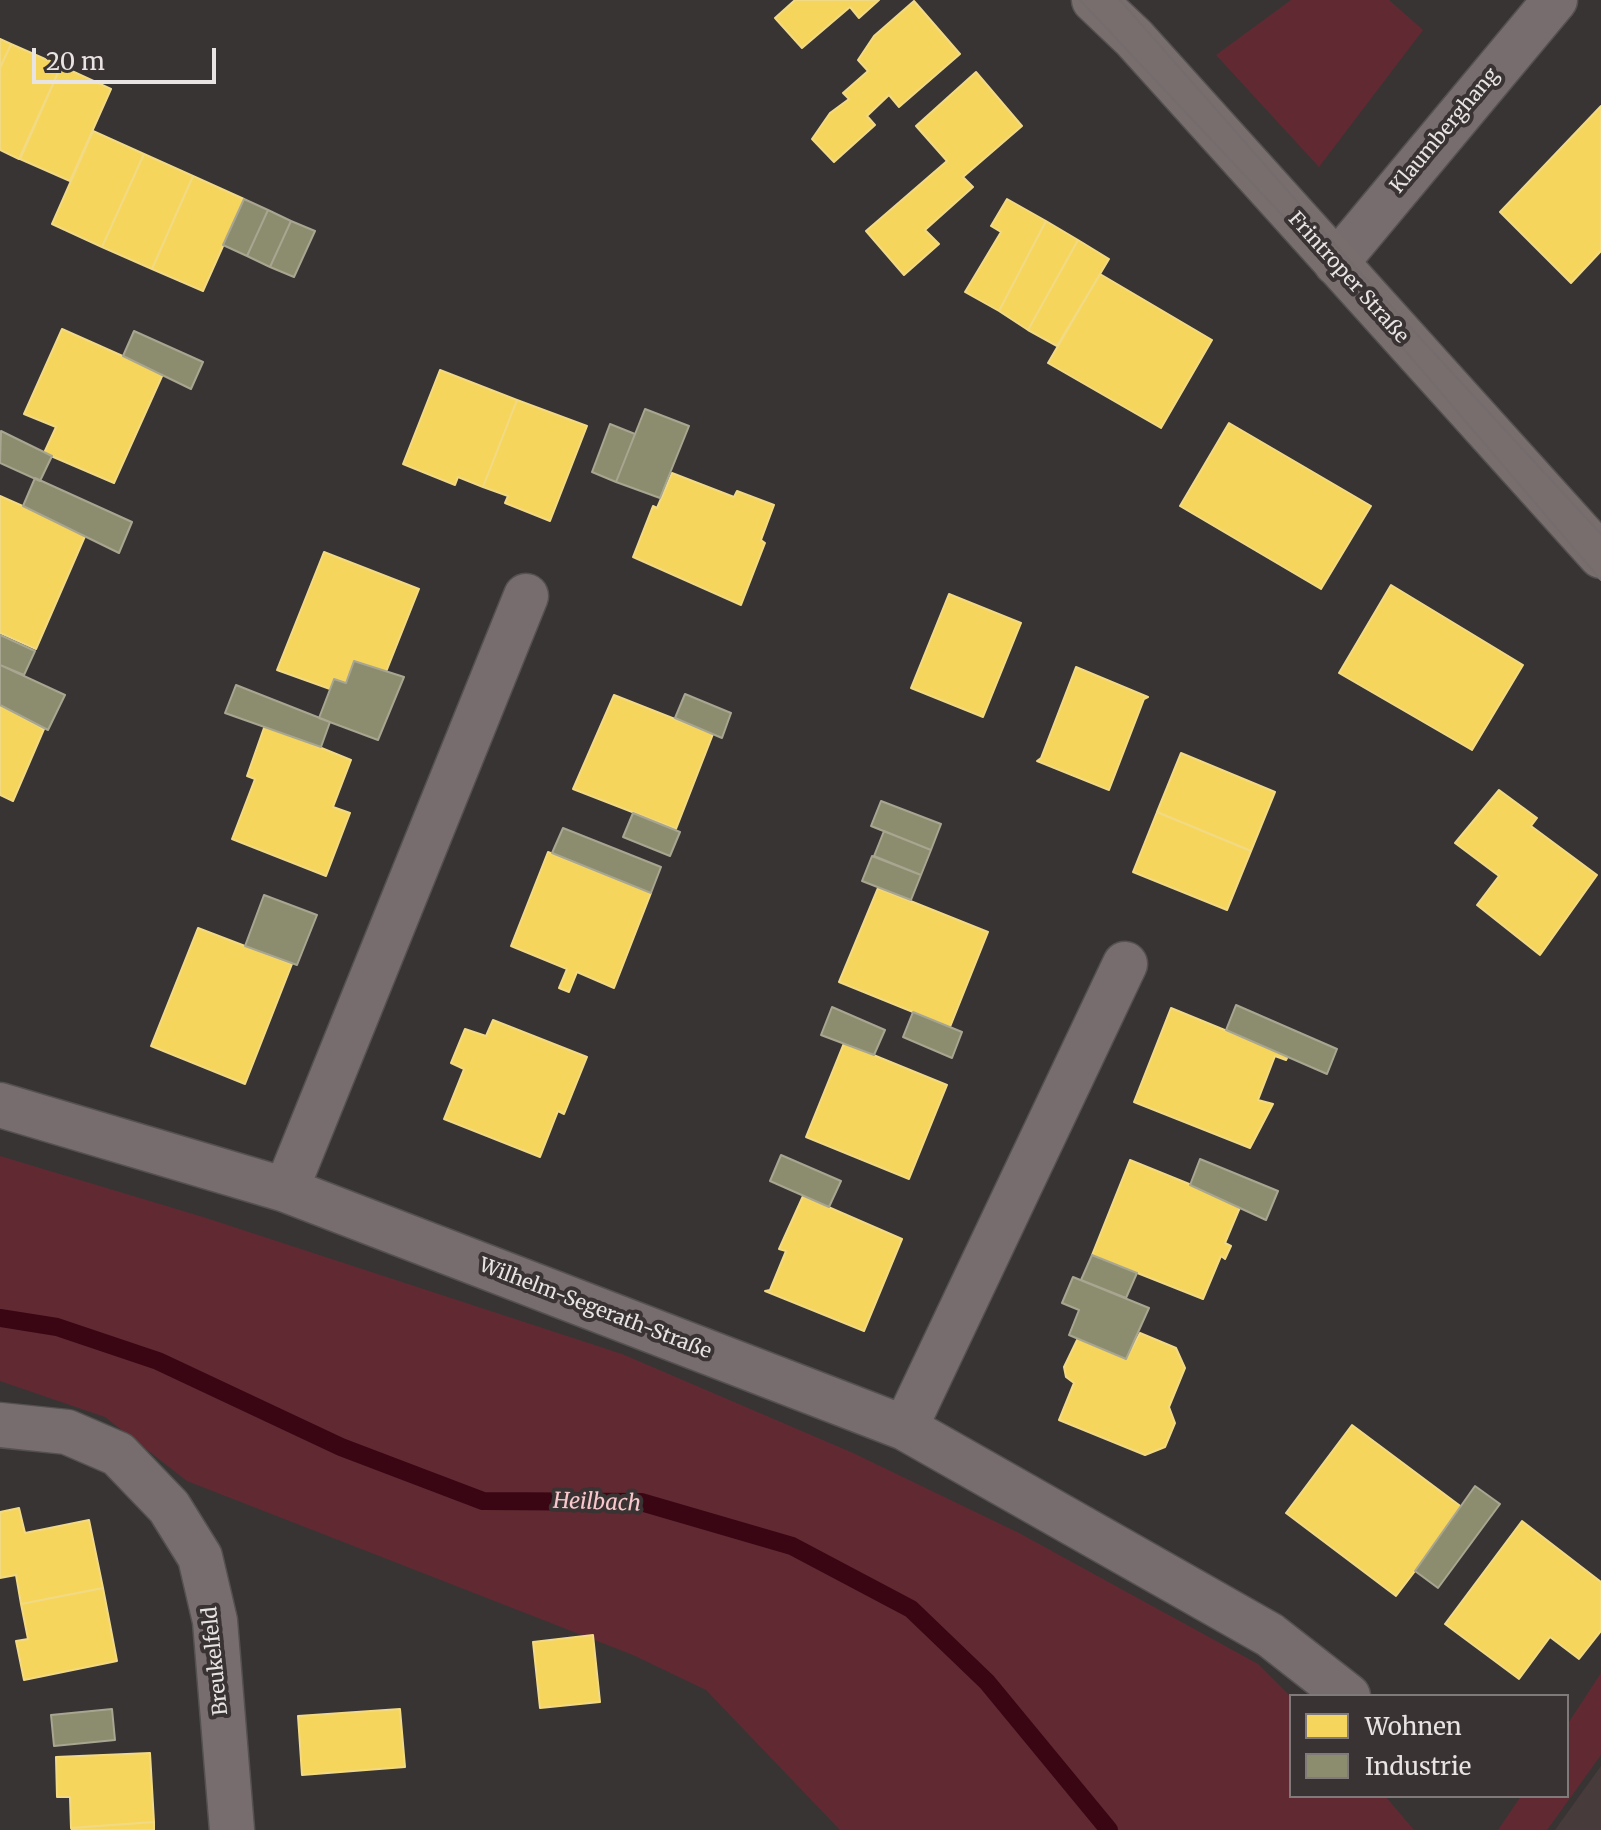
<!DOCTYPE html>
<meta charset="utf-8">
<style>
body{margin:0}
#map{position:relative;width:1601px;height:1830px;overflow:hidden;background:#393434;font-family:Merriweather,serif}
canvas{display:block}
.legend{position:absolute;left:1289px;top:1694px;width:280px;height:104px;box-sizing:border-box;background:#3a3333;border:2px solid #807a7a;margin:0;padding:10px 14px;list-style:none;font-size:24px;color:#e8e4e4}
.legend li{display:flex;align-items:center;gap:16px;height:40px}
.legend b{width:40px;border:2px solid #807a7a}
.scale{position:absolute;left:32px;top:48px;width:184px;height:36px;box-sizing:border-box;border:4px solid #e8e4e4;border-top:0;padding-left:10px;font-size:24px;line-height:28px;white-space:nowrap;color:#e8e4e4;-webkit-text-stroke:6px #3a3333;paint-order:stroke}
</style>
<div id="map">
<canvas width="1601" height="1830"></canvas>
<ul class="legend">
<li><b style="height:22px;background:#f6d55c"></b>Wohnen</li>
<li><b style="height:22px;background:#8c8c6e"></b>Industrie</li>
</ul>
<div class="scale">20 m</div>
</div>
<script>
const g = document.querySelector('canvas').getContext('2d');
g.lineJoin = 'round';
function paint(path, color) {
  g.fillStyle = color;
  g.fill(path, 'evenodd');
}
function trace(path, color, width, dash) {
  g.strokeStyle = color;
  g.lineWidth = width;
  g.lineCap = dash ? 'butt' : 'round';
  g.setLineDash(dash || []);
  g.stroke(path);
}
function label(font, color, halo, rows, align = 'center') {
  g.font = font + ' Merriweather,serif';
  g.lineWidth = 8;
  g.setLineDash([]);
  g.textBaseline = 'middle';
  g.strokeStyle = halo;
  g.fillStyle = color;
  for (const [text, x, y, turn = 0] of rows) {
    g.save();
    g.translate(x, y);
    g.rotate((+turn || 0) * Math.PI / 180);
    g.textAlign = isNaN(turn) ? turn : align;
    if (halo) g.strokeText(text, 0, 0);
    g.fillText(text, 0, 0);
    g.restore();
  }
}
paint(new Path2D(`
 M 1601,1766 L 1601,1830 L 1555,1830 Z`), '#483b3c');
paint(new Path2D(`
 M 1291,0 L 1389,0 L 1423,30 L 1319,167 L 1216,55 Z
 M 0,1156 L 203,1217 L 622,1354 L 853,1453 L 1019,1533 L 1258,1664 L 1291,1697 L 1291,1796 L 1385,1796 L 1414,1830 L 840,1830 L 706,1690 L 633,1655 L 187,1481 L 105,1417 L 0,1381 Z
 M 1601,1673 L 1601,1755 L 1547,1830 L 1498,1830 L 1521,1796 L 1567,1796 L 1567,1725 Z`), '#612a32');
const homes = new Path2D(`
 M 795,0 L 879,0 L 859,18 L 850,7 L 802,48 L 775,18 Z
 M 914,1 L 960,54 L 899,107 L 889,95 L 867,116 L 875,125 L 834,162 L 812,139 L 830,113 L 849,99 L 843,93 L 868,71 L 858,60 L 874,36 Z
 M 0,39 L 11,44 L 0,68 Z
 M 11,44 L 61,66 L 19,159 L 0,150 L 0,68 Z
 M 61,66 L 111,89 L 70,181 L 20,159 Z
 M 976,72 L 1022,126 L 963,177 L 973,187 L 925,230 L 939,244 L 904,275 L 866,231 L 947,161 L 916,126 Z
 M 1601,106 L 1601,251 L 1571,283 L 1500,212 Z
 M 93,131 L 144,154 L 102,247 L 52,224 Z
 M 144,154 L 193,176 L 152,269 L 102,247 Z
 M 193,176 L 244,199 L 203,291 L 152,269 Z
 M 1007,199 L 1046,221 L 999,311 L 965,292 L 1001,232 L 991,226 Z
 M 1046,221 L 1078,240 L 1028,330 L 999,311 Z
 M 1078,240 L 1109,259 L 1057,346 L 1028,330 Z
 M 1100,274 L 1212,340 L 1161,428 L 1048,363 Z
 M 62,329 L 163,374 L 114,483 L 44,453 L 56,427 L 24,414 Z
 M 440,370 L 517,400 L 483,487 L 458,477 L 455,485 L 403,464 Z
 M 517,400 L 587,426 L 550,521 L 505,503 L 508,496 L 483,487 Z
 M 1229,423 L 1371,506 L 1321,589 L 1180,506 Z
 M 672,473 L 734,497 L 737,491 L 774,505 L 761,540 L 765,543 L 741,605 L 633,557 L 653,506 L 657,508 Z
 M 0,496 L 86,534 L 36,649 L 0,633 Z
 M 324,552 L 419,589 L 386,672 L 354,661 L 346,683 L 334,679 L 330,689 L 277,670 Z
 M 1391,585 L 1523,665 L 1472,750 L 1339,673 Z
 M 949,594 L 1021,623 L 983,717 L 911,688 Z
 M 1076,667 L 1148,697 L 1144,699 L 1109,790 L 1037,761 L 1041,758 Z
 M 614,695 L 713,734 L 676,829 L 573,789 Z
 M 0,705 L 44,729 L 13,801 L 0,795 Z
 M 265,725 L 351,760 L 333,807 L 350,813 L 326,876 L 232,839 L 255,779 L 247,776 Z
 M 1181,753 L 1275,792 L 1251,851 L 1157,812 Z
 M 1499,790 L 1537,818 L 1531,826 L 1597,875 L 1540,955 L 1477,905 L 1499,876 L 1455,843 Z
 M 1157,812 L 1251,851 L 1227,910 L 1133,872 Z
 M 548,852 L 651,893 L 614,988 L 577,972 L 569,992 L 559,988 L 567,969 L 511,946 Z
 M 878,888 L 988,932 L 950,1027 L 839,982 Z
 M 198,928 L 292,964 L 245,1084 L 151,1046 Z
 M 1171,1008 L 1288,1056 L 1286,1060 L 1275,1056 L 1258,1100 L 1273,1104 L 1250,1148 L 1134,1102 Z
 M 493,1020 L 587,1057 L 564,1114 L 558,1111 L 540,1157 L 444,1119 L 464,1069 L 451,1063 L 465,1029 L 486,1036 Z
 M 844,1043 L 947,1085 L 909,1179 L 806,1137 Z
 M 1130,1160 L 1241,1205 L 1225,1243 L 1231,1246 L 1225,1259 L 1221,1256 L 1203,1299 L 1092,1255 Z
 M 803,1196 L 902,1239 L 864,1331 L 765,1291 L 770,1290 L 786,1251 L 779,1249 Z
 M 1140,1333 L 1176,1348 L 1185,1368 L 1169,1407 L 1175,1423 L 1165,1447 L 1145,1455 L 1059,1420 L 1074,1383 L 1066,1377 L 1064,1367 L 1078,1338 L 1126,1359 Z
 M 1352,1425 L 1463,1508 L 1396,1596 L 1286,1513 Z
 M 19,1508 L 25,1533 L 89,1520 L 103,1588 L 21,1604 L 16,1575 L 0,1578 L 0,1512 Z
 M 1522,1521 L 1601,1582 L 1601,1631 L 1579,1659 L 1550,1637 L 1519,1679 L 1445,1624 Z
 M 103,1588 L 117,1661 L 24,1680 L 16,1641 L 28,1639 L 21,1604 Z
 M 593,1635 L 600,1702 L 540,1708 L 533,1642 Z
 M 400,1709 L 405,1767 L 302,1775 L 298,1716 Z
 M 150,1753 L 154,1822 L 71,1828 L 70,1797 L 57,1797 L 56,1757 Z
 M 154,1822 L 154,1830 L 72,1830 L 71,1828 Z`);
paint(homes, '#f6d55c');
trace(homes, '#f2da85', 2);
const industry = new Path2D(`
 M 244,199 L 268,210 L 247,256 L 223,245 Z
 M 268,210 L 291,221 L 270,267 L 247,256 Z
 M 291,221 L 315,231 L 294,277 L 270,267 Z
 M 134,331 L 203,362 L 191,389 L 123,356 Z
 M 645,409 L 689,426 L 660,498 L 616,482 Z
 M 610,424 L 635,434 L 616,482 L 592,472 Z
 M 1,431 L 52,456 L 40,481 L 0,463 Z
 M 35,478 L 132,522 L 119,553 L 23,506 Z
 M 0,635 L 35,651 L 24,675 L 0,665 Z
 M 354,661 L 404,677 L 378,740 L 319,718 L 334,679 L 346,683 Z
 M 0,665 L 65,695 L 48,730 L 0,705 Z
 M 236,685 L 330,722 L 321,747 L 225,713 Z
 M 685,694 L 731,713 L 722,738 L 675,718 Z
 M 881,801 L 941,824 L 931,850 L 871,826 Z
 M 633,813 L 680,832 L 670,856 L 623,837 Z
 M 563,828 L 661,867 L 651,893 L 552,853 Z
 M 884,831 L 931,850 L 921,875 L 874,856 Z
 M 872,856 L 921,875 L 911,900 L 862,881 Z
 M 264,895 L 317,915 L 297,965 L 245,946 Z
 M 1236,1005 L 1337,1049 L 1327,1074 L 1226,1030 Z
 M 832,1007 L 885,1030 L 874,1055 L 821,1035 Z
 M 913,1012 L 962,1032 L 952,1058 L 903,1037 Z
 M 781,1155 L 841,1181 L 829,1207 L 770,1181 Z
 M 1200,1159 L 1278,1191 L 1266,1220 L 1190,1185 Z
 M 1092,1255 L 1137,1273 L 1126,1298 L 1081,1280 Z
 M 1073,1277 L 1149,1308 L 1126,1359 L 1069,1335 L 1079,1310 L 1062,1303 Z
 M 1475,1486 L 1500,1504 L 1438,1588 L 1415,1571 Z
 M 112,1709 L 115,1740 L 54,1746 L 51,1715 Z`);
paint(industry, '#8c8c6e');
trace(industry, '#a8a691', 2);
trace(new Path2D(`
 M 0,1318 L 57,1327 L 158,1361 L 341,1447 L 483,1501 L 641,1502 L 792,1546 L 911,1609 L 987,1682 L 1109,1830`), '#3b0613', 18);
const minor = new Path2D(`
 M 1336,263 L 1555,0
 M 0,1105 L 286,1190 L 905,1428 L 1270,1635 L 1348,1696
 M 286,1190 L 526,596
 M 0,1425 L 67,1432 L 118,1454 L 169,1507 L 200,1557 L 215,1621 L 232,1830
 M 905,1428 L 1125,964`);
const major = new Path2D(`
 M 1094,0 L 1134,38 L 1601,556`);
trace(minor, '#545151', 47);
trace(major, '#545151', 47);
trace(minor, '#786d6e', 44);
trace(major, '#796e6e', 44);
trace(new Path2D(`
 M 1080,0 L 1362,300 L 1601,580
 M 1120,0 L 1352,264 L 1601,534`), '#746c6d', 2);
label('20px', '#e8e4e4', '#3a3333', [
 ["Klaumberghang",1445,131,-50],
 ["Frintroper Straße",1348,278,48],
 ["Wilhelm-Segerath-Straße",595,1309,21],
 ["Breukelfeld",216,1661,-96]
]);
label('italic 22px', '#f8c8cc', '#3a3333', [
 ["Heilbach",597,1503,2]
]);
</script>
